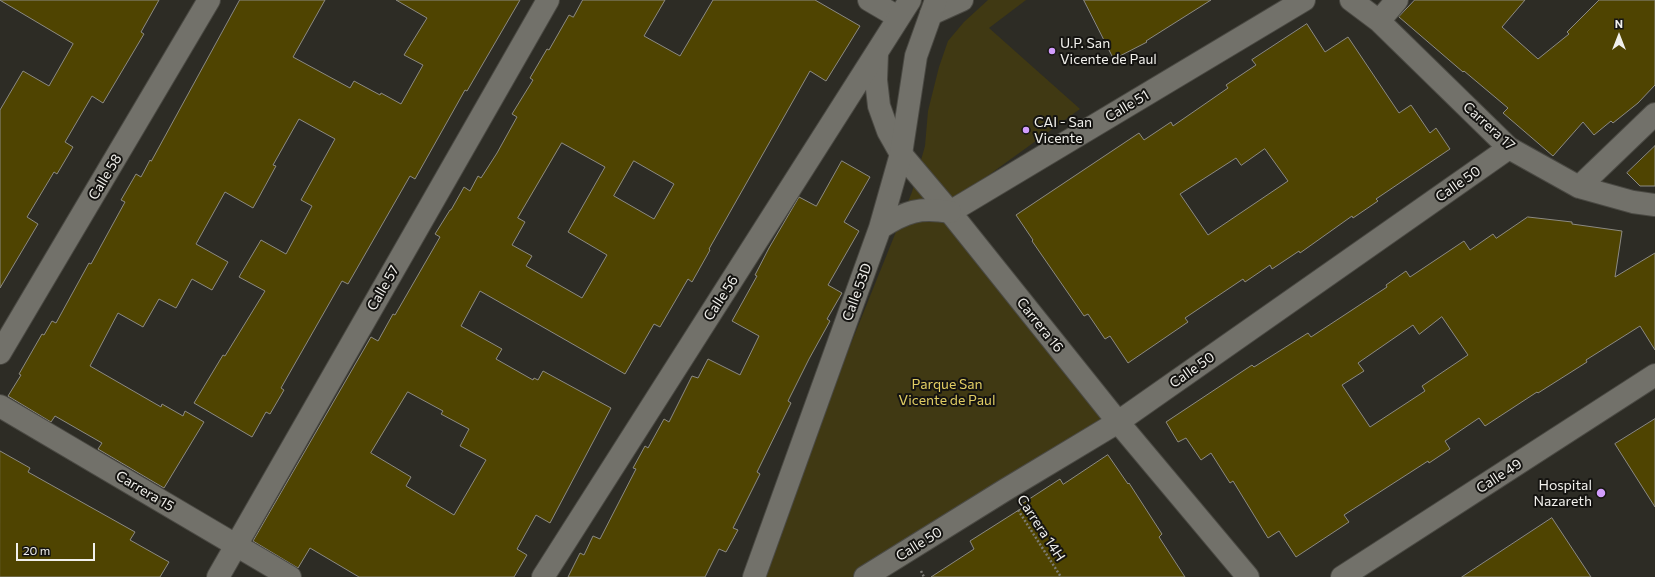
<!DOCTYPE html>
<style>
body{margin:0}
#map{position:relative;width:1655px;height:577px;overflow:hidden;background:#2d2c25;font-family:Commissioner,sans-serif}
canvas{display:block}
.north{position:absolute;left:1599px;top:16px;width:40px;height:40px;-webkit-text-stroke:3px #151411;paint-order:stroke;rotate:0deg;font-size:11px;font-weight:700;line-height:16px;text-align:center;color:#f1f0ec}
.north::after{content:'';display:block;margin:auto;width:14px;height:18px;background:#f1f0ec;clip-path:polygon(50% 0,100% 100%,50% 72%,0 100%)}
.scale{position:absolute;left:16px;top:543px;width:79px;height:18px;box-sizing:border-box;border:2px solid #f1f0ec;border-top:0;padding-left:5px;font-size:12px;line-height:14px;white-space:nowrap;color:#f1f0ec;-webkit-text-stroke:3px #151411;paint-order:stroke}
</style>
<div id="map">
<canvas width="1655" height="577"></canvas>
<div class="north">N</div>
<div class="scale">20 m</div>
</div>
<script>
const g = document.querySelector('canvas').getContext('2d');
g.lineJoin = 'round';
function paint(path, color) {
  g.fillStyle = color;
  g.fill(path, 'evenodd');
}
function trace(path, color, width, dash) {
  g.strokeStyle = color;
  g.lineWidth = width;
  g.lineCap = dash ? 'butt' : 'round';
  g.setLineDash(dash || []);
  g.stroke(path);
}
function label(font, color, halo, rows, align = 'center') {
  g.font = font + ' Commissioner,sans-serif';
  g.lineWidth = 4;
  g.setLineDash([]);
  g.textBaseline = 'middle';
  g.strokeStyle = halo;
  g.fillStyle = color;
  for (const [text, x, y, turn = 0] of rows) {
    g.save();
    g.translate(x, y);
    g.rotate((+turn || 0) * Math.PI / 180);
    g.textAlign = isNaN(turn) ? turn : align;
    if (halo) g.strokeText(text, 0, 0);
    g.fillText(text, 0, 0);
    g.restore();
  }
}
paint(new Path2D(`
 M 988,0 L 1026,0 L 989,28 L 1080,109 L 939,211 L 1107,418 L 855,577 L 757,577 L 912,192 L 925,146 L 928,111 L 939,67 L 948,41 L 964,22 Z`), '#403913');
const building = new Path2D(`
 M 0,0 L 159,0 L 141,32 L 144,34 L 103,103 L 92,96 L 65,142 L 73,147 L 57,174 L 54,172 L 27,217 L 38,224 L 0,288 L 0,110 L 23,71 L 49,86 L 73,44 Z
 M 240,0 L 325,0 L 293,57 L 350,88 L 354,81 L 380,95 L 381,93 L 401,104 L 423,65 L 404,55 L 427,18 L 396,0 L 520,0 L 467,91 L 465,90 L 415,179 L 410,176 L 348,284 L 342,281 L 281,388 L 284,390 L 270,414 L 266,412 L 252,437 L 194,403 L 223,355 L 225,356 L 265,291 L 239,277 L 261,240 L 286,254 L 312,206 L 301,200 L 335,139 L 299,119 L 273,165 L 276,166 L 253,208 L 225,192 L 196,244 L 228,262 L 212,290 L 192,279 L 176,308 L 159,299 L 143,327 L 118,313 L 90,366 L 161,407 L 162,404 L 183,416 L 185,411 L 204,422 L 164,488 L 98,449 L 102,443 L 55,416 L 51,422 L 8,396 L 21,375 L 19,374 L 42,334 L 44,335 L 52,321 L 56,323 L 89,263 L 91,264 L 125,202 L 121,200 L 136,174 L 141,177 L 150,160 L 151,161 Z
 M 583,0 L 665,0 L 644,36 L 680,56 L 713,0 L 815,0 L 860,26 L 826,81 L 810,71 L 709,249 L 710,250 L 692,282 L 688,279 L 660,327 L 654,324 L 625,374 L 480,291 L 461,326 L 502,349 L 496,359 L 533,380 L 534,378 L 538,380 L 543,371 L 611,408 L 550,523 L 536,515 L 517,549 L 527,555 L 514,577 L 359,577 L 310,548 L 298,568 L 253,541 L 371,337 L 378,341 L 393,314 L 395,315 L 440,237 L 435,234 L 450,210 L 451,210 L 464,187 L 470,191 L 478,176 L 481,178 L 497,153 L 517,117 L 512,114 L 533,80 L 530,78 L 547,49 L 549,50 L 569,15 L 573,17 ZM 562,143 L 605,167 L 568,232 L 607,255 L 582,298 L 526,266 L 532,256 L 512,245 L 525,222 L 518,218 ZM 634,161 L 674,184 L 654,219 L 614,196 ZM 408,392 L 443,411 L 441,414 L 469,429 L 460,446 L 486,460 L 454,515 L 406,486 L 411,477 L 371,453 Z
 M 1084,0 L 1211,0 L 1146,41 L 1147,42 L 1114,59 Z
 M 1415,0 L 1525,0 L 1502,27 L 1538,59 L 1569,34 L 1567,32 L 1599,0 L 1655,0 L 1655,85 L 1638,103 L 1613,123 L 1611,121 L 1594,135 L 1583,122 L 1553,156 L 1503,113 L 1508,108 L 1464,71 L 1463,72 L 1399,17 Z
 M 1307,24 L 1325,52 L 1348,37 L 1399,113 L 1411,105 L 1430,133 L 1436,128 L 1450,149 L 1376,199 L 1378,201 L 1353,218 L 1352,216 L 1300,253 L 1299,251 L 1272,269 L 1270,265 L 1245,282 L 1243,279 L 1185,318 L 1188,322 L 1128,363 L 1110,336 L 1105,339 L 1088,314 L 1084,316 L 1032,241 L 1033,240 L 1016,215 L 1139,133 L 1144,140 L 1171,122 L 1173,126 L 1228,88 L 1226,85 L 1256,65 L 1252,60 ZM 1265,149 L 1288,181 L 1208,235 L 1180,194 L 1236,158 L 1241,165 Z
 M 1655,146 L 1655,186 L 1640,186 L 1627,173 Z
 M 842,161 L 870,177 L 844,222 L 859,231 L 828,285 L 842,293 L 827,319 L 830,321 L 809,359 L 788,401 L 791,403 L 757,472 L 760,474 L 733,528 L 738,530 L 726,552 L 719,549 L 705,577 L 568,577 L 580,553 L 584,555 L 593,536 L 600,539 L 636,469 L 633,468 L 645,446 L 648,448 L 664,419 L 669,422 L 692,376 L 698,378 L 708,359 L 740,375 L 759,336 L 732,321 L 757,276 L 755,275 L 769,248 L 799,197 L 816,206 Z
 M 1528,217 L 1572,222 L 1572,224 L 1622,231 L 1615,277 L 1655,253 L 1655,350 L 1640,326 L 1586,360 L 1587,362 L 1538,393 L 1537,392 L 1485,426 L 1479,418 L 1445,441 L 1450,449 L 1429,463 L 1428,461 L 1344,515 L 1349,522 L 1296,557 L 1279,531 L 1268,538 L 1233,481 L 1230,483 L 1211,453 L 1201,460 L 1186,438 L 1178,442 L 1166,422 L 1252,365 L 1254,367 L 1308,333 L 1311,337 L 1387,287 L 1386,285 L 1406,271 L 1410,277 L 1464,241 L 1470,250 L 1493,234 L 1496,238 ZM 1442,317 L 1468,355 L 1422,386 L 1425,391 L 1370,427 L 1342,385 L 1364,371 L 1358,363 L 1413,325 L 1419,334 Z
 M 1655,419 L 1655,507 L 1615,444 Z
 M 0,451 L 30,468 L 28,472 L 135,532 L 130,540 L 169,562 L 160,577 L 0,577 Z
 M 1108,455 L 1128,484 L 1129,483 L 1162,534 L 1159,537 L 1185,577 L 931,577 L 974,549 L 970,541 L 1022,508 L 1020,505 L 1060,479 L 1063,484 Z
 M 1552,518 L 1591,577 L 1462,577 Z`);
paint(building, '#4f4401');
trace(building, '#8c8a83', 1);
const minor = new Path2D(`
 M 869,0 L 898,17
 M 1351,0 L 1379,21 L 1509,148 L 1579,187 L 1633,202 L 1655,205
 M 931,14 L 962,0
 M 1379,21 L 1397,0
 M 877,53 L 876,80 L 879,106 L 888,131 L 901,154 L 950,212 L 1118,422 L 1248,577
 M 1579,187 L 1655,114
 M 950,212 L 1304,0
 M 0,353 L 209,0
 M 0,406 L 290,577
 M 218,577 L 548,0
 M 865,577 L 1005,490 L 1118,422 L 1509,148
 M 1342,577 L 1655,375`);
const tertiary = new Path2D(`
 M 880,228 C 906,211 920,207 950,212
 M 543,577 L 910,0
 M 754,577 L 880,228 L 901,154 L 916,56 L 936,0`);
trace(minor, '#4a4943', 24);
trace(tertiary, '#4a4943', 24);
trace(new Path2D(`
 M 1018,510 L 1061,577
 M 921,571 L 924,577`), '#7c7b75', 2.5, [2, 2]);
trace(minor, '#72716a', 22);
trace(tertiary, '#72716a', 22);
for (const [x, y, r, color] of [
 [1052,51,4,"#d29dfd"],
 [1026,130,4,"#d29dfd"],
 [1601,493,5,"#d29dfd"]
]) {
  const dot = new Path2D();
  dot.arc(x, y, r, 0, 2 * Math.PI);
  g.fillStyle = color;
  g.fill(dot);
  trace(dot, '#151411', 1.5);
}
label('14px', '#f1f0ec', '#151411', [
 ["U.P. San",1060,43],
 ["Vicente de Paul",1060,59],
 ["CAI - San",1034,122],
 ["Vicente",1034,138],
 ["Hospital",1592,485,"right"],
 ["Nazareth",1592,501,"right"]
], 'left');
label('14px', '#f1f0ec', '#151411', [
 ["Calle 51",1127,106,-31],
 ["Carrera 17",1489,126,42],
 ["Calle 58",105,177,-59],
 ["Calle 50",1458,184,-35],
 ["Calle 57",383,288,-60],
 ["Calle 53D",857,292,-70],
 ["Calle 56",721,298,-57],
 ["Carrera 16",1040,325,51],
 ["Calle 50",1192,370,-35],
 ["Calle 49",1499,476,-33],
 ["Carrera 15",145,491,31],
 ["Carrera 14H",1041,528,57],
 ["Calle 50",919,544,-32]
]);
label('14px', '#e1cd63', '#151411', [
 ["Parque San",947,384],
 ["Vicente de Paul",947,400]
]);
</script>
